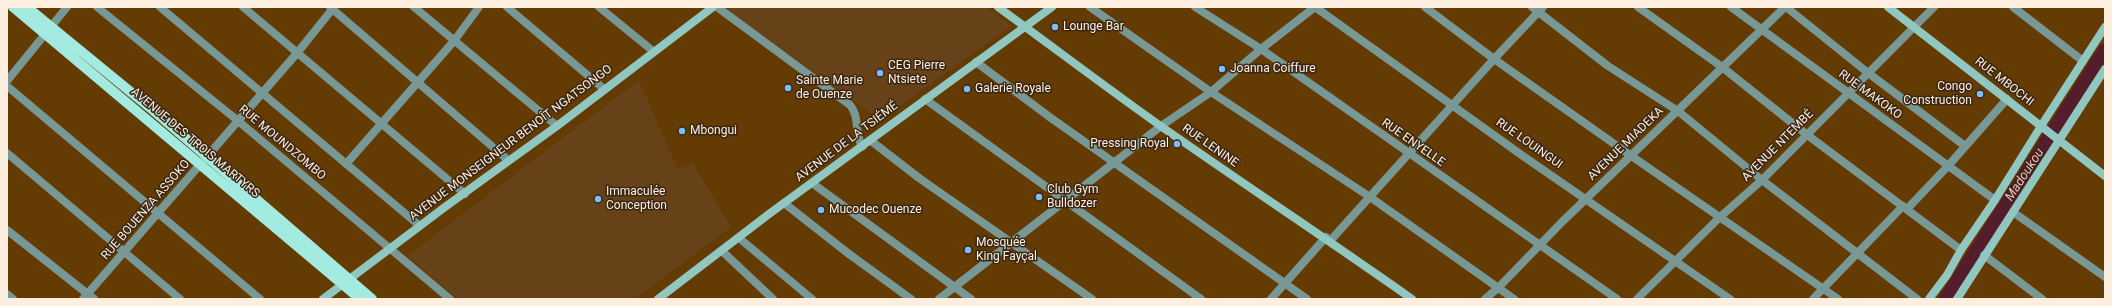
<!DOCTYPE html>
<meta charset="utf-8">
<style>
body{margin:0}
#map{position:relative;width:2112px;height:306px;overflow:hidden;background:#633b03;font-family:Roboto,sans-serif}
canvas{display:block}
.frame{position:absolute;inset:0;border:8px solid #fdeee0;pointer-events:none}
</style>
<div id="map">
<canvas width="2112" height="306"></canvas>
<div class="frame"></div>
</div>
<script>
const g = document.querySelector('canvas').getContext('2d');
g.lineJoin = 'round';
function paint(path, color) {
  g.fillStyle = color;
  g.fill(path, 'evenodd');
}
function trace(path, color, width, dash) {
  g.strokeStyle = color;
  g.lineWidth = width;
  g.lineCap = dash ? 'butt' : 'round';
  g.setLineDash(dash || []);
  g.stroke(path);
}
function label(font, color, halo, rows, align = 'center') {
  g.font = font + ' Roboto,sans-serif';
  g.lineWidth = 3;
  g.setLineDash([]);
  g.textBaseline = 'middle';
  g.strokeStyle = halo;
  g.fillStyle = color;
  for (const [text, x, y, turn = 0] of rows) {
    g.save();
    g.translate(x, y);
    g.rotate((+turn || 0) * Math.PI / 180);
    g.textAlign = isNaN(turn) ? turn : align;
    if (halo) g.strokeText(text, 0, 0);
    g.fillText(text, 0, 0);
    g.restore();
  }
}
paint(new Path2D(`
 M 730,7 L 986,7 L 1012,26 L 880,120 L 727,10 Z
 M 639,80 L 678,170 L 693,163 L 731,227 L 635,299 L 458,299 L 407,256 Z`), '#674218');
trace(new Path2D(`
 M 1946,299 L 2105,51`), '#531d2b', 15);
trace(new Path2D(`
 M 97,7 L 237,120 L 450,299
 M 160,7 L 420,226
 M 243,7 L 465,194
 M 330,7 L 508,160
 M 414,7 L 557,126
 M 507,7 L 604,89
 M 599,7 L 653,51
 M 717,7 L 850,105 C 860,117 854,131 862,147
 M 1090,7 L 1211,92 L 1370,197 L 1514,299
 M 1195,7 L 1261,49 L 1617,299
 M 1425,7 L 1494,59 L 1630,155 L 1838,299
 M 1532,7 L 1608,66 L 1678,111 L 1762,180 L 1917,299
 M 1638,7 L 1722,67 L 1806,134 L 1961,250
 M 1731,7 L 1995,200
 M 1786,7 L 1867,72 L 1965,146
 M 2013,7 L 2083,61
 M 976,62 L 1051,118 L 1307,299
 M 7,81 L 67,7
 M 7,86 L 260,299
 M 925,99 L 1201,299
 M 870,140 L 919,178 L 1092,299
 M 7,153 L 180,299
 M 346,164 L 454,41 L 479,7
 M 812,183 L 971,299
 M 784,203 L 849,254 L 911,299
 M 1907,209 L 1948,166 L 2007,99
 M 2013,212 L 2105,277
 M 7,230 L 94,299
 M 739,238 L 812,299
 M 1330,241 L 1494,59 L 1543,7
 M 722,251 L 773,299
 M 1984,255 L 2042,299
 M 7,294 L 13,299
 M 83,299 L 298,52 L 334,7
 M 939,299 L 1161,126 L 1211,92 L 1261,49 L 1315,7 L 1523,156 L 1730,299
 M 1271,299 L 1326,237
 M 1485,299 L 1498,288 L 1562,222 L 1785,7
 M 1637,299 L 1720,217 L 1762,180 L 1934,7
 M 1813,299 L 1903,206`), '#779894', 8);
trace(new Path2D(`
 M 998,7 C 1053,47 1107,88 1162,127 C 1245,185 1330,241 1412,299
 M 1888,7 L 2105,176
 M 323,299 L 445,207 L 557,126 L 713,7
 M 658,299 L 769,214 L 1052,7
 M 1929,299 L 1947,275 L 1961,250 L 1995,200 L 2041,126 L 2105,27
 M 1957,299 L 2105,69`), '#90c7c0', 8);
trace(new Path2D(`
 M 13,7 L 360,299
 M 27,7 L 154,111 L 372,299`), '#a3eae1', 10);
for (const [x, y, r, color] of [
 [1055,27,4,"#7cbef9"],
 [1222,69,4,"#7cbef9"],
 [880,73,4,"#7cbef9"],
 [788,88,4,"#7cbef9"],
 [967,89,4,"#7cbef9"],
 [1980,94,4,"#7cbef9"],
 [682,131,4,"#7cbef9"],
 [1177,144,4,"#7cbef9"],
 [1039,197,4,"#7cbef9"],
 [598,199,4,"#7cbef9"],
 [821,210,4,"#7cbef9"],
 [968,250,4,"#7cbef9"]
]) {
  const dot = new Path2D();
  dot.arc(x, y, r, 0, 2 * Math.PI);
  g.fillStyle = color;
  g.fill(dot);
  trace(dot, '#3a2714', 1.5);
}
label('12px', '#fdeee0', '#3a2714', [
 ["Lounge Bar",1063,27],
 ["CEG Pierre",888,66],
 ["Ntsiete",888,80],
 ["Joanna Coiffure",1230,69],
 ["Sainte Marie",796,81],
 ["de Ouenze",796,95],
 ["Congo",1972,87,"right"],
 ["Construction",1972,101,"right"],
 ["Galerie Royale",975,89],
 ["Mbongui",690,131],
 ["Pressing Royal",1169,144,"right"],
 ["Club Gym",1047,190],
 ["Bulldozer",1047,204],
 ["Immaculée",606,192],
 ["Conception",606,206],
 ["Mucodec Ouenze",829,210],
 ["Mosquée",976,243],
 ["King Fayçal",976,257]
], 'left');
label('12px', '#fdeee0', '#3a2714', [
 ["RUE MBOCHI",2004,82,38],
 ["RUE MAKOKO",1870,95,36],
 ["AVENUE DE LA TSIÉMÉ",847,142,-37],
 ["AVENUE DES TROIS MARTYRS",195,143,40],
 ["RUE MOUNDZOMBO",282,143,40],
 ["AVENUE MONSEIGNEUR BENOÎT NGATSONGO",511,143,-37],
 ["RUE ENYELLE",1413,143,35],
 ["RUE LOUINGUI",1529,144,35],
 ["AVENUE MIADEKA",1626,144,-44],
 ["RUE LENINE",1210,146,35],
 ["AVENUE NTEMBÉ",1778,146,-45],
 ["RUE BOUENZA ASSOKO",146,210,-49]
]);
label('italic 13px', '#f4bac5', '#3a2714', [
 ["Madoukou",2025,175,-57]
]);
</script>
